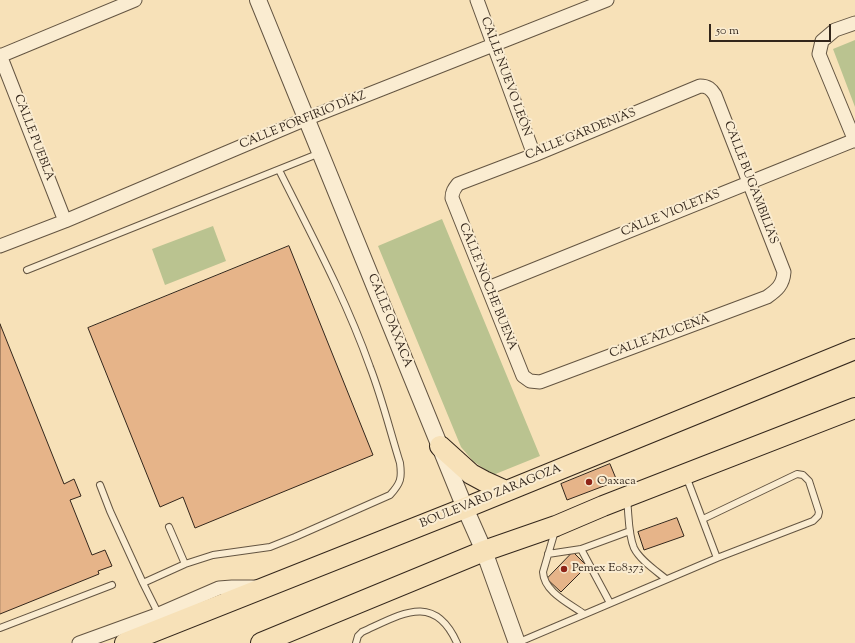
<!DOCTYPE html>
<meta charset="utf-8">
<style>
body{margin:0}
#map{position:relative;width:855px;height:643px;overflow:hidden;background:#f7e1b8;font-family:"Sorts Mill Goudy",serif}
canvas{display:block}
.scale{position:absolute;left:709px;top:24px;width:122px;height:18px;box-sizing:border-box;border:2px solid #33261b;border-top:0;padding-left:5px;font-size:12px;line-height:14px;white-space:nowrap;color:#33261b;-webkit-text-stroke:3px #faecd1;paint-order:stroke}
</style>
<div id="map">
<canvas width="855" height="643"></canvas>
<div class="scale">50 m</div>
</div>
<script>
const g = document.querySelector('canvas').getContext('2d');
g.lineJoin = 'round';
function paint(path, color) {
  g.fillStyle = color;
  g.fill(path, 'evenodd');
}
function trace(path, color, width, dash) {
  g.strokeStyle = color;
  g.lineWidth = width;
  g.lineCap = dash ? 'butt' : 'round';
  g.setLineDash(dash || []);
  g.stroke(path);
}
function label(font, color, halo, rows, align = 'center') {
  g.font = font + ' "Sorts Mill Goudy",serif';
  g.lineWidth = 4;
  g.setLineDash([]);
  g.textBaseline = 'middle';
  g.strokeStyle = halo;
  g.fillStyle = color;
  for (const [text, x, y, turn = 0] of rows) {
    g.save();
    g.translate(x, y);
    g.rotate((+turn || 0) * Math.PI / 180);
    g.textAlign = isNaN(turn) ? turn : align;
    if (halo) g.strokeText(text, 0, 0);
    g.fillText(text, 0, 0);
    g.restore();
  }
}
paint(new Path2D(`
 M 855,40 L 855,107 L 833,49 Z
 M 442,219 L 540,456 L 493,475 L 473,461 L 461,447 L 378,246 Z
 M 213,226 L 226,261 L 165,285 L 152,249 Z`), '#bac390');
const building = new Path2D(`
 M 289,246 L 373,455 L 195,528 L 183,497 L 160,507 L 88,328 Z
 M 0,324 L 64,484 L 74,479 L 81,496 L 70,500 L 92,555 L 105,550 L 112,566 L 98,571 L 99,574 L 0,614 Z
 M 610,464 L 617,481 L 567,500 L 561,484 Z
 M 677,518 L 684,536 L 644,550 L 638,532 Z
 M 573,552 L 587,566 L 561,592 L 547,579 Z`);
paint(building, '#e6b489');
trace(building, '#33261b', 1);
const service = new Path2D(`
 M 27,270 L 320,153
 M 100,485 L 110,511 L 143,583 L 159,615
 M 627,500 C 629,515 628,534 634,548 C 640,560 655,570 666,579
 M 703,519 L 797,474 L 803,475 L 809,481 L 819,512 L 818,516 L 813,521 L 717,558
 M 169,527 L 185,564
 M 555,531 L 543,572 C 544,592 569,603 584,614
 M 581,549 L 630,531
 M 548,554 L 581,549 L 610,603
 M 143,583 L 185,564 L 213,555 L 270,547 L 295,537 L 390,495 C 401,483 402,478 400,463 C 390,431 382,398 370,367 C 346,299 311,234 279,170
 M 0,628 L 112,585
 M 356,643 L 358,636 L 362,632 C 400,615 434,591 457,643
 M 517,643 L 717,558 L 686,476`);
const minor = new Path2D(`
 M 477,0 L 534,155
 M 855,23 L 835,30 L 822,41 L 819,54 L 855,141
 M 0,55 L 65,221
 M 0,56 L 135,0
 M 700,86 C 708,86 711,89 715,95 L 784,272 C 783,285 777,290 767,297 L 540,382 L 530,381 L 523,376 L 452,198 C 452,192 454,189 458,184 L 534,155 Z
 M 0,246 L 65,221 L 306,119 L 607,0
 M 488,288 L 855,140
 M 79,643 L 159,614 L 219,588 L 232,587 L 257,587`);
const tertiary = new Path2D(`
 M 258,0 L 465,508 L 484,551 L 517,643`);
const primary = new Path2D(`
 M 440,446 L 471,474 L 484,481 L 506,491
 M 125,643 L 465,508 L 855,349
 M 261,643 L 484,551 L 556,526 L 603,506 L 855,408`);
trace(service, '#645542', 8);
trace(minor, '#645542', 15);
trace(tertiary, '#645542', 18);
trace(primary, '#33261b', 22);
trace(service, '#faecd1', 6);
trace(minor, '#faecd1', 13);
trace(tertiary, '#faecd1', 16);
trace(primary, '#f7e1b8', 20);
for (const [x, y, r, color] of [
 [589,482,4,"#8f2418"],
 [564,569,4,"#8f2418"]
]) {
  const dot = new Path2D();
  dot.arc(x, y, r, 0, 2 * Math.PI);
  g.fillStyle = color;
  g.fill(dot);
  trace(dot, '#faecd1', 1.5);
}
label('12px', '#33261b', '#faecd1', [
 ["CALLE NUEVO LEÓN",505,77,70],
 ["CALLE PORFIRIO DÍAZ",303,121,-22],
 ["CALLE GARDENIAS",581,135,-22],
 ["CALLE PUEBLA",33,138,69],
 ["CALLE BUGAMBILIAS",750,183,69],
 ["CALLE VIOLETAS",671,214,-22],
 ["CALLE NOCHE BUENA",487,287,68],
 ["CALLE OAXACA",389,321,68],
 ["CALLE AZUCENA",660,337,-20],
 ["BOULEVARD ZARAGOZA",491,497,-22]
]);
label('12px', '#33261b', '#faecd1', [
 ["Oaxaca",597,482],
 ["Pemex E08373",572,569]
], 'left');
</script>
